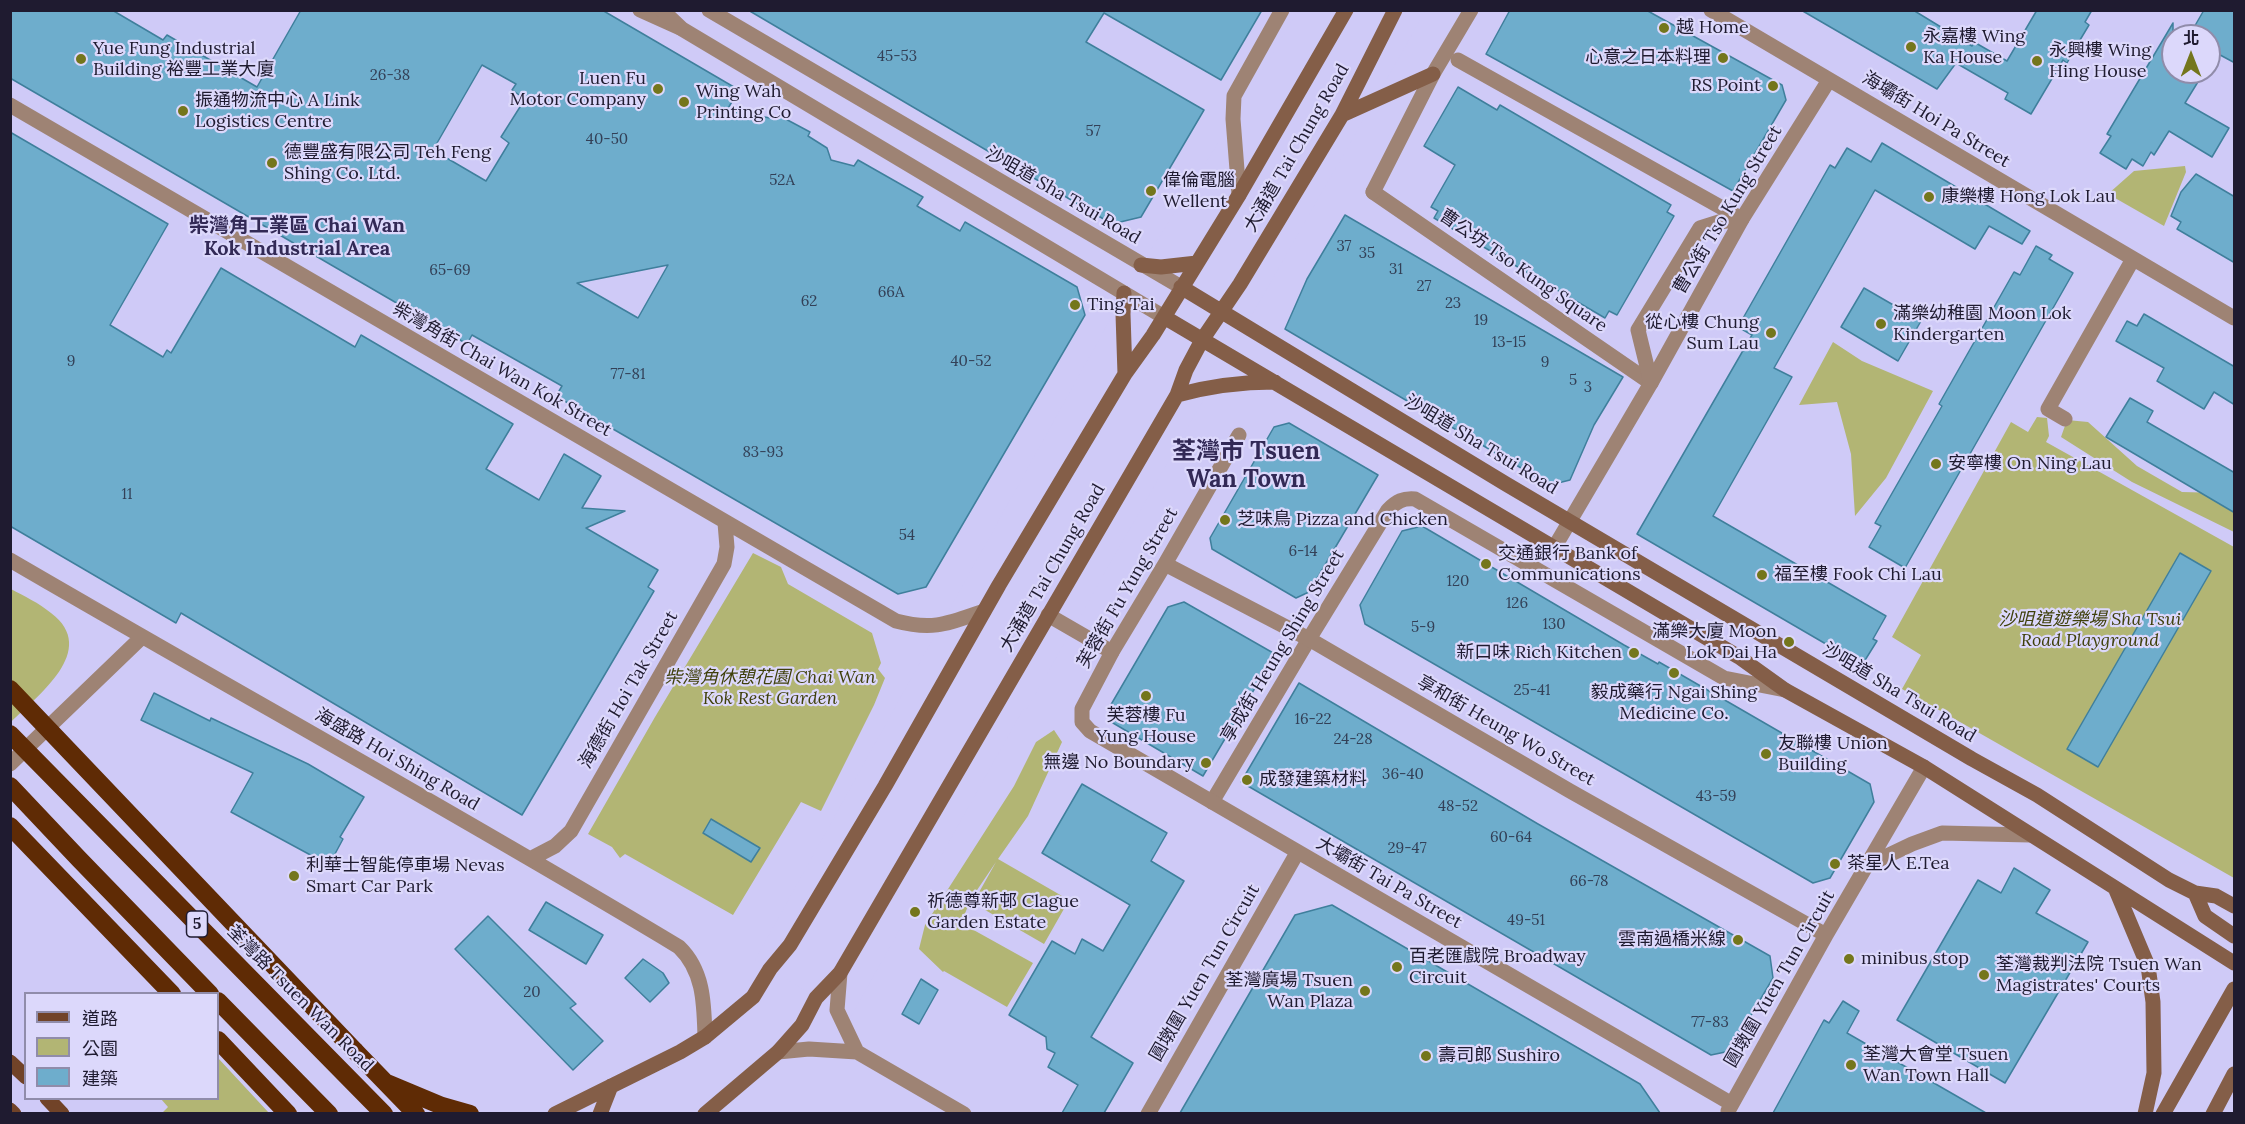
<!DOCTYPE html>
<meta charset="utf-8">
<style>
body{margin:0}
#map{position:relative;width:2245px;height:1124px;overflow:hidden;background:#cfcaf7;font-family:Lora,"Noto Sans TC",serif}
canvas{display:block}
.frame{position:absolute;inset:0;border:12px solid #1f1b30;pointer-events:none}
.legend{position:absolute;left:24px;top:992px;width:195px;height:108px;box-sizing:border-box;background:#dcd8fb;border:2px solid #908caa;margin:0;padding:8px 10px;list-style:none;font-size:18px;color:#1f1b30}
.legend li{display:flex;align-items:center;gap:12px;height:30px}
.legend b{width:30px;border:2px solid #908caa}
.north{position:absolute;left:2161px;top:24px;width:60px;height:60px;box-sizing:border-box;background:#dcd8fb;border:2px solid #908caa;border-radius:50%;rotate:0deg;font-size:16px;font-weight:700;line-height:24px;text-align:center;color:#1f1b30}
.north::after{content:'';display:block;margin:auto;width:21px;height:27px;background:#74761c;clip-path:polygon(50% 0,100% 100%,50% 72%,0 100%)}
</style>
<div id="map">
<canvas width="2245" height="1124"></canvas>
<div class="frame"></div>
<ul class="legend">
<li><b style="height:8px;background:#714328"></b>道路</li>
<li><b style="height:16px;background:#b2b574"></b>公園</li>
<li><b style="height:16px;background:#6eadcc"></b>建築</li>
</ul>
<div class="north">北</div>
</div>
<script>
const g = document.querySelector('canvas').getContext('2d');
g.lineJoin = 'round';
function paint(path, color) {
  g.fillStyle = color;
  g.fill(path, 'evenodd');
}
function trace(path, color, width, dash) {
  g.strokeStyle = color;
  g.lineWidth = width;
  g.lineCap = dash ? 'butt' : 'round';
  g.setLineDash(dash || []);
  g.stroke(path);
}
function label(font, color, halo, rows, align = 'center') {
  g.font = font + ' Lora,"Noto Sans TC",serif';
  g.lineWidth = 4.5;
  g.setLineDash([]);
  g.textBaseline = 'middle';
  g.strokeStyle = halo;
  g.fillStyle = color;
  for (const [text, x, y, turn = 0] of rows) {
    g.save();
    g.translate(x, y);
    g.rotate((+turn || 0) * Math.PI / 180);
    g.textAlign = isNaN(turn) ? turn : align;
    if (halo) g.strokeText(text, 0, 0);
    g.fillText(text, 0, 0);
    g.restore();
  }
}
paint(new Path2D(`
 M 2185,166 L 2186,172 L 2164,226 L 2108,194 L 2134,171 Z
 M 1833,342 L 1862,361 L 1933,391 L 1886,478 L 1855,516 L 1851,454 L 1837,402 L 1799,405 Z
 M 2037,417 L 2047,418 L 2049,436 L 2046,442 L 2234,547 L 2234,878 L 1902,689 L 1921,655 L 1892,637 L 2011,422 L 2028,432 Z
 M 2067,420 L 2088,422 L 2137,466 L 2182,492 L 2221,493 L 2234,500 L 2234,532 L 2132,482 L 2061,437 Z
 M 753,553 L 781,567 L 788,584 L 872,633 L 881,663 L 878,669 L 885,678 L 874,705 L 821,811 L 801,802 L 733,915 L 625,854 L 620,858 L 612,847 L 588,834 L 655,717 Z
 M 11,589 C 24,596 39,603 51,613 C 100,650 37,696 11,722 Z
 M 1054,730 L 1062,742 L 1028,816 L 998,859 L 1069,900 L 1044,944 L 973,903 L 996,862 L 971,899 L 961,923 L 1033,963 L 1007,1007 L 944,971 L 943,972 L 919,949 L 925,925 L 1014,786 L 1036,742 Z
 M 218,1058 L 269,1113 L 162,1113 L 168,1107 L 161,1099 L 218,1098 Z`), '#b2b574');
paint(new Path2D(`
 M 1426,10 L 1027,709 L 1024,708 L 850,1018 L 755,960 L 1132,280 L 1233,119 L 1298,11 Z`), '#cfcaf7');
const building = new Path2D(`
 M 10,10 L 112,10 L 163,40 L 167,35 L 257,87 L 301,10 L 602,10 L 739,90 L 727,110 L 770,118 L 780,116 L 810,132 L 808,136 L 827,148 L 831,160 L 854,166 L 858,160 L 923,197 L 917,206 L 960,231 L 965,222 L 1077,287 L 1085,315 L 926,587 L 898,594 L 556,396 L 562,386 L 472,335 L 467,344 L 10,78 ZM 482,65 L 516,84 L 512,90 L 525,99 L 501,137 L 509,143 L 486,181 L 433,150 ZM 668,265 L 638,318 L 577,283 Z
 M 748,10 L 1262,10 L 1221,80 L 1104,13 L 1086,42 L 1204,110 L 1141,217 L 1112,224 Z
 M 1510,10 L 1646,10 L 1782,85 L 1786,100 L 1733,191 L 1486,54 Z
 M 1801,10 L 1913,10 L 1972,46 L 1974,42 L 2007,61 L 2037,10 L 2092,10 L 2085,22 L 2089,25 L 2080,40 L 2067,63 L 2063,60 L 2031,114 L 2005,99 L 2008,93 L 1956,63 L 1937,89 Z
 M 2204,10 L 2235,10 L 2235,63 L 2209,49 L 2209,36 L 2189,36 Z
 M 2173,23 L 2173,72 L 2204,72 L 2185,103 L 2229,128 L 2212,157 L 2169,131 L 2154,155 L 2151,152 L 2143,166 L 2132,159 L 2126,169 L 2100,153 L 2111,136 L 2107,134 Z
 M 1458,87 L 1497,110 L 1500,105 L 1671,205 L 1667,212 L 1674,216 L 1617,315 L 1609,311 L 1605,318 L 1434,218 L 1438,211 L 1431,207 L 1455,165 L 1424,146 Z
 M 10,132 L 168,224 L 110,325 L 163,357 L 167,350 L 171,353 L 221,268 L 355,347 L 361,335 L 513,424 L 486,469 L 539,500 L 564,454 L 601,476 L 582,508 L 625,511 L 586,528 L 658,570 L 648,587 L 654,591 L 522,815 L 181,613 L 176,623 L 10,526 Z
 M 1882,143 L 2030,231 L 2022,244 L 1989,226 L 1975,249 L 1875,190 L 1774,368 L 1792,377 L 1713,516 L 1886,616 L 1873,639 L 1877,641 L 1862,665 L 1637,534 L 1752,335 L 1738,327 L 1830,165 L 1835,168 L 1847,148 L 1871,162 Z
 M 2196,174 L 2235,197 L 2235,263 L 2177,229 L 2181,222 L 2171,216 L 2181,192 Z
 M 1345,215 L 1623,377 L 1594,425 L 1570,480 L 1550,485 L 1285,329 L 1307,279 Z
 M 2036,246 L 2052,255 L 2049,259 L 2073,273 L 1905,568 L 1869,547 L 1881,526 L 1875,523 L 1942,406 L 1939,404 L 2014,272 L 2020,275 Z
 M 1864,288 L 1921,321 L 1898,361 L 1841,327 Z
 M 2144,314 L 2235,367 L 2235,405 L 2214,392 L 2204,409 L 2157,381 L 2164,368 L 2116,341 L 2127,321 L 2137,326 Z
 M 2130,398 L 2153,411 L 2147,422 L 2235,473 L 2235,513 L 2106,437 Z
 M 1289,423 L 1378,475 L 1309,592 L 1296,598 L 1212,549 L 1210,538 L 1274,427 Z
 M 1422,526 L 1624,645 L 1658,664 L 1659,662 L 1870,784 L 1874,802 L 1830,878 L 1813,883 L 1365,624 L 1360,605 L 1402,531 Z
 M 2180,553 L 2211,571 L 2098,767 L 2067,749 Z
 M 1184,602 L 1275,654 L 1203,776 L 1113,723 L 1109,708 L 1168,607 Z
 M 1299,683 L 1538,824 L 1770,956 L 1773,978 L 1730,1051 L 1711,1055 L 1241,782 Z
 M 154,693 L 210,721 L 211,718 L 308,764 L 364,797 L 340,837 L 343,839 L 329,865 L 231,812 L 253,773 L 141,720 Z
 M 1082,784 L 1167,833 L 1151,861 L 1184,881 L 1091,1037 L 1133,1063 L 1104,1113 L 1062,1113 L 1078,1085 L 1048,1067 L 1055,1053 L 1047,1049 L 1046,1037 L 1009,1015 L 1052,941 L 1075,954 L 1082,939 L 1103,951 L 1130,905 L 1042,853 Z
 M 711,819 L 760,848 L 751,862 L 703,833 Z
 M 2014,868 L 2050,890 L 2036,913 L 2088,942 L 2005,1083 L 1897,1020 L 1978,880 L 2001,893 Z
 M 546,902 L 603,935 L 586,964 L 529,930 Z
 M 1332,905 L 1640,1084 L 1660,1113 L 1180,1113 L 1295,915 Z
 M 488,916 L 576,1004 L 570,1008 L 603,1041 L 573,1070 L 455,949 Z
 M 643,959 L 663,973 L 669,983 L 650,1002 L 625,978 Z
 M 921,979 L 938,990 L 919,1024 L 902,1014 Z
 M 1843,1001 L 1859,1011 L 1847,1033 L 1986,1113 L 1773,1113 L 1824,1020 L 1829,1023 Z`);
paint(building, '#6eadcc');
trace(building, '#3f7f9c', 1.5);
trace(new Path2D(`
 M 1458,60 L 1742,219
 M 1373,192 L 1651,383
 M 1048,615 L 1112,652
 M 1212,802 L 1309,639`), '#9e8374', 15);
trace(new Path2D(`
 M 640,10 L 680,28
 M 1711,10 L 2234,318
 M 10,105 L 896,621 C 934,631 949,623 984,611
 M 1373,192 L 1433,74 L 1471,10
 M 1239,195 L 1233,119 L 1234,96 L 1282,10
 M 1651,383 L 1638,330 L 1700,228 L 1719,222 L 1742,219
 M 2065,419 L 2048,409 L 2133,259
 M 1239,435 L 1165,564 L 1112,652 L 1082,709 L 1082,722 L 1090,731 L 1732,1104
 M 1554,548 L 1651,383 L 1742,219 L 1829,80
 M 10,560 C 233,690 458,814 679,947 C 704,971 704,1004 705,1037
 M 1165,564 L 1309,639 L 1570,791 L 1826,935
 M 1309,639 L 1388,510 C 1397,501 1403,498 1415,499 L 1724,678 L 1785,690
 M 10,764 L 142,637
 M 532,858 L 555,846 L 571,831 L 724,564 L 727,547 L 725,523
 M 1868,865 L 1912,844 L 1942,833 L 2030,835
 M 1728,1111 L 1826,935 L 1924,767
 M 1148,1114 L 1297,853`), '#9e8374', 15);
trace(new Path2D(`
 M 662,10 L 682,29 L 1164,317
 M 709,10 L 1181,287
 M 840,973 L 837,1010 L 857,1052
 M 778,1052 L 809,1049 L 857,1052 L 964,1114`), '#9e8374', 15);
trace(new Path2D(`
 M 1342,115 L 1433,74
 M 1141,265 L 1161,267 L 1197,263
 M 1181,287 L 1506,484 L 1972,759 L 2037,795 L 2169,880 L 2195,893 L 2216,896 L 2234,906
 M 1124,293 L 1123,314 L 1125,374
 M 1164,317 L 1739,657 L 1785,690 L 1924,767 L 2234,963
 M 1177,395 C 1210,386 1240,382 1275,382
 M 2116,890 L 2148,966 L 2153,1002 L 2154,1073 L 2145,1114
 M 2195,893 L 2205,916 L 2234,936
 M 555,1114 L 680,1052 L 705,1037 L 753,997 L 770,969 L 790,945 L 885,786 L 999,585 L 1125,374 L 1153,335 L 1239,195 L 1346,10
 M 600,1114 L 611,1086
 M 705,1114 L 778,1052 L 802,1025 L 816,998 L 840,973 L 1177,395 L 1186,370 L 1202,340 L 1240,284 L 1342,115 L 1395,10
 M 2163,1114 L 2234,989
 M 2213,1114 L 2234,1074`), '#845e48', 15);
trace(new Path2D(`
 M 10,1062 L 26,1077
 M 47,1098 L 62,1114
 M 10,1110 L 14,1114`), '#714328', 15);
trace(new Path2D(`
 M 10,786 L 79,859 L 210,994
 M 10,826 L 172,994
 M 218,1001 L 329,1114
 M 218,1040 L 288,1114
 M 355,1051 L 416,1114
 M 387,1083 L 442,1106 L 470,1114`), '#5f2b05', 18);
trace(new Path2D(`
 M 10,689 L 355,1051
 M 10,734 L 384,1114`), '#5f2b05', 18);
for (const [x, y, r, color] of [
 [1664,28,6,"#74761c"],
 [1911,47,6,"#74761c"],
 [1723,58,6,"#74761c"],
 [81,59,6,"#74761c"],
 [2037,61,6,"#74761c"],
 [1773,86,6,"#74761c"],
 [658,89,6,"#74761c"],
 [684,102,6,"#74761c"],
 [183,111,6,"#74761c"],
 [272,163,6,"#74761c"],
 [1151,191,6,"#74761c"],
 [1929,197,6,"#74761c"],
 [1075,305,6,"#74761c"],
 [1881,324,6,"#74761c"],
 [1771,333,6,"#74761c"],
 [1936,464,6,"#74761c"],
 [1225,520,6,"#74761c"],
 [1486,564,6,"#74761c"],
 [1762,575,6,"#74761c"],
 [1789,642,6,"#74761c"],
 [1634,653,6,"#74761c"],
 [1674,673,6,"#74761c"],
 [1146,696,6,"#74761c"],
 [1766,754,6,"#74761c"],
 [1206,763,6,"#74761c"],
 [1247,780,6,"#74761c"],
 [1835,864,6,"#74761c"],
 [294,876,6,"#74761c"],
 [915,912,6,"#74761c"],
 [1738,940,6,"#74761c"],
 [1849,959,6,"#74761c"],
 [1397,967,6,"#74761c"],
 [1984,975,6,"#74761c"],
 [1365,991,6,"#74761c"],
 [1426,1056,6,"#74761c"],
 [1851,1065,6,"#74761c"]
]) {
  const dot = new Path2D();
  dot.arc(x, y, r, 0, 2 * Math.PI);
  g.fillStyle = color;
  g.fill(dot);
  trace(dot, '#dcd8fb', 2);
}
label('15px', '#334057', null, [
 ["45-53",897,57],
 ["26-38",390,76],
 ["57",1093,132],
 ["40-50",607,140],
 ["52A",782,181],
 ["37",1344,247],
 ["35",1367,254],
 ["31",1396,270],
 ["65-69",450,271],
 ["27",1424,287],
 ["66A",891,293],
 ["62",809,302],
 ["23",1453,304],
 ["19",1481,321],
 ["13-15",1509,343],
 ["9",71,362],
 ["40-52",971,362],
 ["9",1545,363],
 ["77-81",628,375],
 ["5",1573,381],
 ["3",1588,388],
 ["83-93",763,453],
 ["11",127,495],
 ["54",907,536],
 ["6-14",1303,552],
 ["120",1458,582],
 ["126",1517,604],
 ["130",1554,625],
 ["5-9",1423,628],
 ["25-41",1532,691],
 ["16-22",1313,720],
 ["24-28",1353,740],
 ["36-40",1403,775],
 ["43-59",1716,797],
 ["48-52",1458,807],
 ["60-64",1511,838],
 ["29-47",1407,849],
 ["66-78",1589,882],
 ["49-51",1526,921],
 ["20",532,993],
 ["77-83",1710,1023]
]);
for (const [x, y, w] of [
 [197,924,21]
]) {
  const box = new Path2D();
  box.roundRect(x - w / 2, y - 13, w, 26, 4.5);
  g.fillStyle = '#dcd8fb';
  g.fill(box);
  trace(box, '#1f1b30', 1.5);
}
label('bold 16px', '#1f1b30', null, [
 ["5",197,924]
]);
label('18px', '#1f1b30', '#dcd8fb', [
 ["越 Home",1676,28],
 ["永嘉樓 Wing",1923,37],
 ["Ka House",1923,58],
 ["Yue Fung Industrial",93,49],
 ["Building 裕豐工業大廈",93,70],
 ["永興樓 Wing",2049,51],
 ["Hing House",2049,72],
 ["心意之日本料理",1711,58,"right"],
 ["Luen Fu",646,79,"right"],
 ["Motor Company",646,100,"right"],
 ["RS Point",1761,86,"right"],
 ["Wing Wah",696,92],
 ["Printing Co",696,113],
 ["振通物流中心 A Link",195,101],
 ["Logistics Centre",195,122],
 ["德豐盛有限公司 Teh Feng",284,153],
 ["Shing Co. Ltd.",284,174],
 ["偉倫電腦",1163,181],
 ["Wellent",1163,202],
 ["康樂樓 Hong Lok Lau",1941,197],
 ["Ting Tai",1087,305],
 ["滿樂幼稚園 Moon Lok",1893,314],
 ["Kindergarten",1893,335],
 ["從心樓 Chung",1759,323,"right"],
 ["Sum Lau",1759,344,"right"],
 ["安寧樓 On Ning Lau",1948,464],
 ["芝味鳥 Pizza and Chicken",1237,520],
 ["交通銀行 Bank of",1498,554],
 ["Communications",1498,575],
 ["福至樓 Fook Chi Lau",1774,575],
 ["滿樂大廈 Moon",1777,632,"right"],
 ["Lok Dai Ha",1777,653,"right"],
 ["新口味 Rich Kitchen",1622,653,"right"],
 ["毅成藥行 Ngai Shing",1674,693,"center"],
 ["Medicine Co.",1674,714,"center"],
 ["芙蓉樓 Fu",1146,716,"center"],
 ["Yung House",1146,737,"center"],
 ["友聯樓 Union",1778,744],
 ["Building",1778,765],
 ["無邊 No Boundary",1194,763,"right"],
 ["成發建築材料",1259,780],
 ["茶星人 E.Tea",1847,864],
 ["利華士智能停車場 Nevas",306,866],
 ["Smart Car Park",306,887],
 ["祈德尊新邨 Clague",927,902],
 ["Garden Estate",927,923],
 ["雲南過橋米線",1726,940,"right"],
 ["百老匯戲院 Broadway",1409,957],
 ["Circuit",1409,978],
 ["minibus stop",1861,959],
 ["荃灣裁判法院 Tsuen Wan",1996,965],
 ["Magistrates' Courts",1996,986],
 ["荃灣廣場 Tsuen",1353,981,"right"],
 ["Wan Plaza",1353,1002,"right"],
 ["荃灣大會堂 Tsuen",1863,1055],
 ["Wan Town Hall",1863,1076],
 ["壽司郎 Sushiro",1438,1056]
], 'left');
label('18px', '#1f1b30', '#dcd8fb', [
 ["海壩街 Hoi Pa Street",1936,120,31],
 ["大涌道 Tai Chung Road",1297,148,-60],
 ["沙咀道 Sha Tsui Road",1063,196,30],
 ["曹公街 Tso Kung Street",1728,210,-59],
 ["曹公坊 Tso Kung Square",1523,271,35],
 ["柴灣角街 Chai Wan Kok Street",502,370,30],
 ["沙咀道 Sha Tsui Road",1481,445,31],
 ["大涌道 Tai Chung Road",1053,568,-60],
 ["芙蓉街 Fu Yung Street",1128,588,-60],
 ["享成街 Heung Shing Street",1283,646,-59],
 ["海德街 Hoi Tak Street",629,690,-60],
 ["沙咀道 Sha Tsui Road",1899,693,31],
 ["享和街 Heung Wo Street",1506,731,30],
 ["海盛路 Hoi Shing Road",397,760,30],
 ["大壩街 Tai Pa Street",1389,883,30],
 ["圓墩圍 Yuen Tun Circuit",1205,973,-60],
 ["圓墩圍 Yuen Tun Circuit",1780,979,-60],
 ["荃灣路 Tsuen Wan Road",300,999,45]
]);
label('italic 18px', '#3f400b', '#dcd8fb', [
 ["沙咀道遊樂場 Sha Tsui",2090,620],
 ["Road Playground",2090,641],
 ["柴灣角休憩花園 Chai Wan",770,678],
 ["Kok Rest Garden",770,699]
]);
label('bold 20px', '#322956', '#dcd8fb', [
 ["柴灣角工業區 Chai Wan",297,226],
 ["Kok Industrial Area",297,249]
]);
label('bold 24px', '#322956', '#dcd8fb', [
 ["荃灣市 Tsuen",1246,452],
 ["Wan Town",1246,480]
]);
</script>
